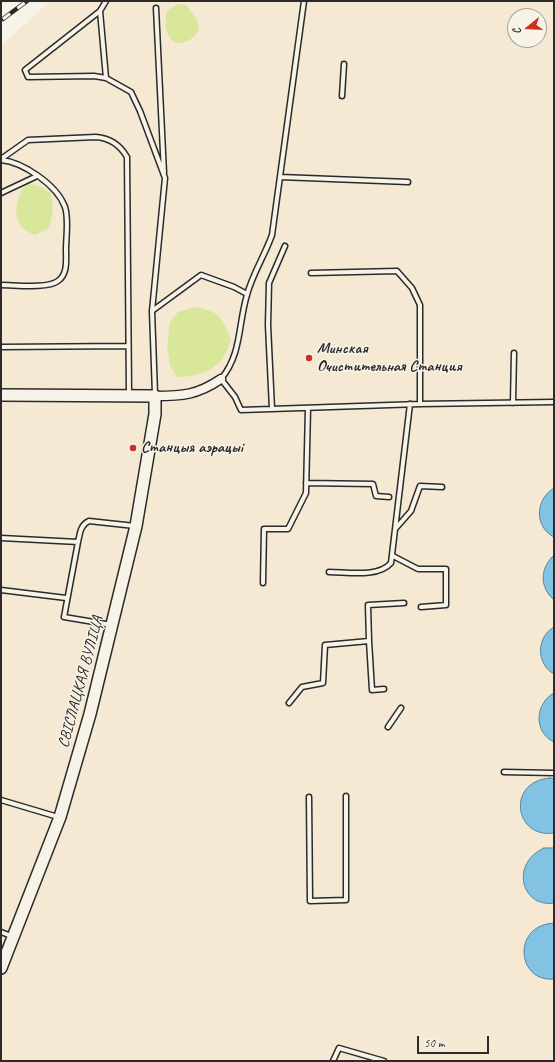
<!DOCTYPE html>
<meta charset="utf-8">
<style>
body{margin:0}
#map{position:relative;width:555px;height:1062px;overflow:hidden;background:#f7f3e8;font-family:Caveat,sans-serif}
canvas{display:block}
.frame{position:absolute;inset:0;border:2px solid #2b2b2b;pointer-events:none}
.north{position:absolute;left:507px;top:8px;width:40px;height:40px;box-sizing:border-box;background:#f7f3e8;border:1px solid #a5a39c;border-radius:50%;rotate:252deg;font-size:11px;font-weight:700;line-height:16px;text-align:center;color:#2b2b2b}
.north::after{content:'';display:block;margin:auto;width:14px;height:18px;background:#c8321e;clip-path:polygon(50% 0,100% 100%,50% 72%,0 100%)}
.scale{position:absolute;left:417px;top:1036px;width:72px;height:18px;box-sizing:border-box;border:2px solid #2b2b2b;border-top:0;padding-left:5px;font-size:12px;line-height:14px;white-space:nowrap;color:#2b2b2b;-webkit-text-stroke:3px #f7f3e8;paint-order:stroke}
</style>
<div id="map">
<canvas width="555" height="1062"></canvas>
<div class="frame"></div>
<div class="north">С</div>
<div class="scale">50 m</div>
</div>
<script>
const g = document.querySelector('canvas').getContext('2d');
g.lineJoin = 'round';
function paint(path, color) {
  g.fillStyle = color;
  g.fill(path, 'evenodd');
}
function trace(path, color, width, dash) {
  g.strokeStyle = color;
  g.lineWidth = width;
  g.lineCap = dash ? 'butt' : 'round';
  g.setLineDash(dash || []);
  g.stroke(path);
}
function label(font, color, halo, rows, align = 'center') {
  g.font = font + ' Caveat,sans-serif';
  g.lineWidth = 3;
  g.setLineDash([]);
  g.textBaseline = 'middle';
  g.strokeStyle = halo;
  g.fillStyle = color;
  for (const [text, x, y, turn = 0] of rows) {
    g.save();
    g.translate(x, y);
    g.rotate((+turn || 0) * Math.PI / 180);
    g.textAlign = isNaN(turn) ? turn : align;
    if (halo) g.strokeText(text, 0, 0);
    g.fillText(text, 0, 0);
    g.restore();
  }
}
paint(new Path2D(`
 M 50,1 L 554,1 L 554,1061 L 1,1061 L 1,46 ZM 515,16 L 539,16 L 539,40 L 515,40 Z`), '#f6e9d4');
paint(new Path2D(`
 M 177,4 L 186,5 L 197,20 L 199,30 C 193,40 186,43 175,43 C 164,33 165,25 167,11 Z
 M 29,183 L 41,187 L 50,192 C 54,205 53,215 49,228 L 35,235 C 32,233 27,232 24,229 C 11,218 16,192 29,183 Z
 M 196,307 C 220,312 222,317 231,340 C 228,346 226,355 222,360 C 210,373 194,377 177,377 L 170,365 L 167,347 L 170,322 L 178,312 Z`), '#d8e79a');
const water = new Path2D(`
 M 554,488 L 554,537 C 534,527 535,499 554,488 Z
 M 554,555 L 554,600 C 539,587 540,568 554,555 Z
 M 554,627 L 554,674 C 536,664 536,637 554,627 Z
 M 554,693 L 554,742 C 533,732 535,703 554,693 Z
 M 550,778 L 554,779 L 554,833 C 514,839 506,781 550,778 Z
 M 544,848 L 554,848 L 554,903 C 521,908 510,863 544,848 Z
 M 554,923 L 554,979 C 517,983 511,925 554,923 Z`);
paint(water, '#82c3e3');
trace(water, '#5f8699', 1);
const lane = new Path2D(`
 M 106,1 L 100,11 L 25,70 L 28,77 L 94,76 L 106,78 L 131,92 L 140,111 L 165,178 L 152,311 L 155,394
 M 304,1 L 272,235 C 265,255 252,275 247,295 C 238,324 242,354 221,379 L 235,397 L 241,410 L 420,404 L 554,402
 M 156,8 L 164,173
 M 100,11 L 106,78
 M 342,96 L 344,64
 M 1,159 L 28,140 L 96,137 C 110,138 120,145 127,157 L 129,394
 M 1,160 C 23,162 57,185 65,207 C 69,219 66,237 66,250 C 66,260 68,274 58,281 C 47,289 15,285 1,285
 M 280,177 L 408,182
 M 1,193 L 37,176
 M 311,273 L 397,271 L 412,288 L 420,305 L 420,404
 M 152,311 L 201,275 L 234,287 L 247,294
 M 1,347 L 128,346
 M 513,403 L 514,353
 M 272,409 L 268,325 L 269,283 L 285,246
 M 306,483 L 373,484 L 376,496 L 389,497
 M 396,528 L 411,511 L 420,486 L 442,487
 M 1,538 L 78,542 L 64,617 L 112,625
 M 78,542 C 80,534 80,525 89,521 L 135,526
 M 393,556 L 418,569 L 446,569 L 446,605 L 421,607
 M 329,572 C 347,572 378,578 391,563 L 410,404
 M 263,583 L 264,529 L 288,529 L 306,493 L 308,408
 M 1,590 L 66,598
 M 369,641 L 368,605 L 404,603
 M 289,703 L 302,687 L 323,683 L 325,645 L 369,641 L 372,690 L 384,689
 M 388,727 L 401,708
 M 504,772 L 554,773
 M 309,797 L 310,901 L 346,900 L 346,796
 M 1,800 L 58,817
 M 1,932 L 11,936
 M 333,1061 L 339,1048 L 384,1061`);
const street = new Path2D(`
 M 155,396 C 183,396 197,395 221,379`);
const secondary = new Path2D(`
 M 1,395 L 155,396 L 155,414 L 136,526 L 90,714 L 60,817 L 1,968`);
trace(lane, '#2b2b2b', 7);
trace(street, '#2b2b2b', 11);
trace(secondary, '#2b2b2b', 14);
trace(lane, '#f7f3e8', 4);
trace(street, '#f7f3e8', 8);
trace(secondary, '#f7f3e8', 11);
const rail = new Path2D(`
 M 3,19 L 27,1`);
trace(rail, '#2b2b2b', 4.5);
trace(rail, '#f7f3e8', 3, [9]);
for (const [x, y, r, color] of [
 [309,358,4,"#c8321e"],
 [133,448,4,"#c8321e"]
]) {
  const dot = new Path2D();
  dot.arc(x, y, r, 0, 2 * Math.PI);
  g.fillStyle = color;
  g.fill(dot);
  trace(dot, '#f7f3e8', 1.5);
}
label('bold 16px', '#2b2b2b', '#f7f3e8', [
 ["Минская",317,349],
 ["Очистительная Станция",317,367],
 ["Станцыя аэрацыі",141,448]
], 'left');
label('16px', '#2b2b2b', '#f7f3e8', [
 ["СВІСЛАЦКАЯ ВУЛІЦА",81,682,-75]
]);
</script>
